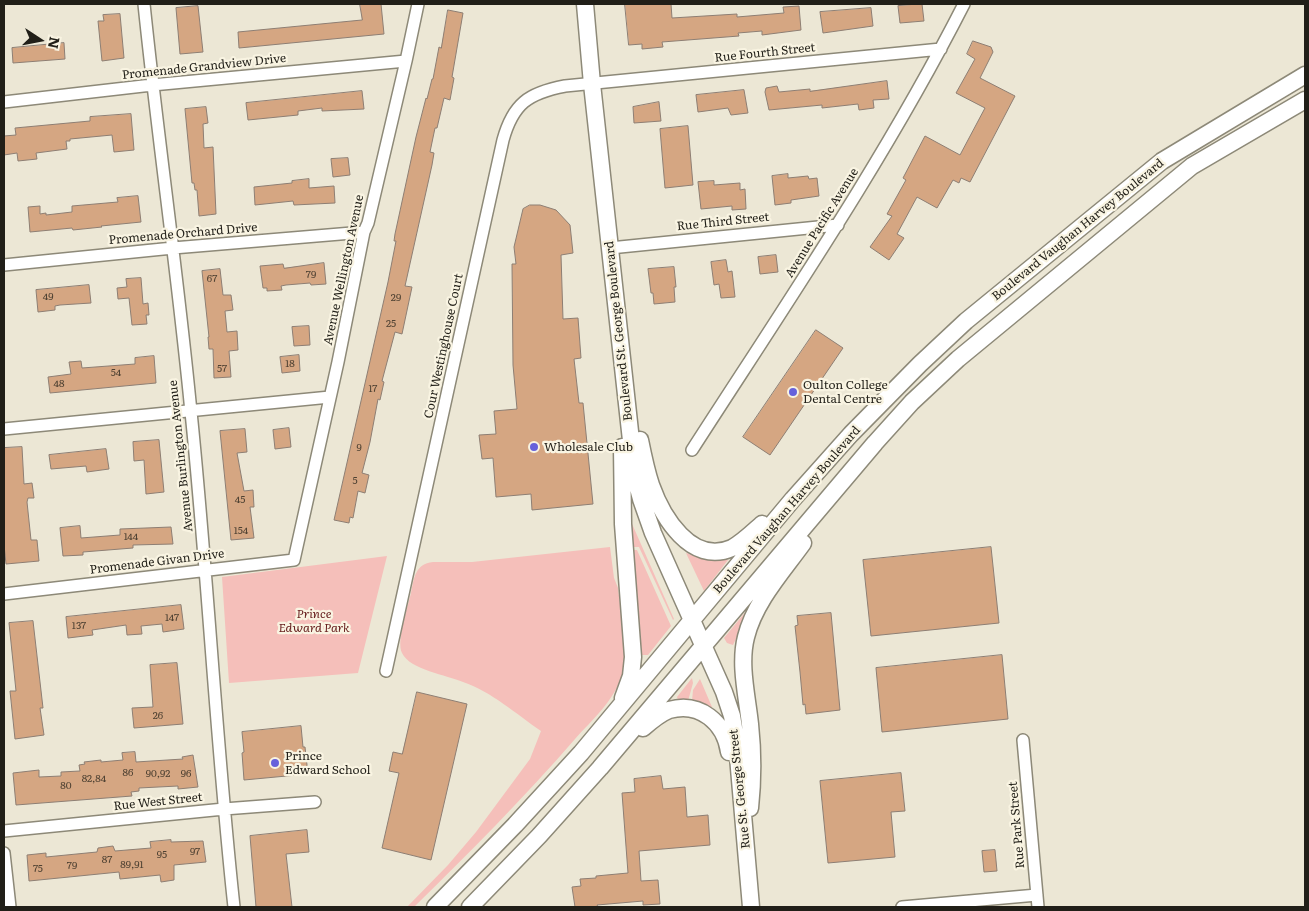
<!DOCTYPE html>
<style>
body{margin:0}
#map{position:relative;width:1309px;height:911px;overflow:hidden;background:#ece7d5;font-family:Literata,serif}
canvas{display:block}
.frame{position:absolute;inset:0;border:5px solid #211f18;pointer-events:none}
.north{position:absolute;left:15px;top:15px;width:50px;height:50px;-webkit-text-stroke:4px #f9f4e2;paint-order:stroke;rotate:101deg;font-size:14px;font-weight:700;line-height:20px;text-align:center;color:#211f18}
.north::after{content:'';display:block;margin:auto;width:18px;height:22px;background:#211f18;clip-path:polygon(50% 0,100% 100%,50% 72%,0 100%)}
</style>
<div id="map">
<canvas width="1309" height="911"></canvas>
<div class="frame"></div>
<div class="north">N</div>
</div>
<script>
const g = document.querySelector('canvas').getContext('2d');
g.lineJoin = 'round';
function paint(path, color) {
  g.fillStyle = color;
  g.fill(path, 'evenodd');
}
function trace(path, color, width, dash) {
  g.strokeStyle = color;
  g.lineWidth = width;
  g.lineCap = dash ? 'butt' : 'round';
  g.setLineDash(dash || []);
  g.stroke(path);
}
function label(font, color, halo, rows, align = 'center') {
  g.font = font + ' Literata,serif';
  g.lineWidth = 4.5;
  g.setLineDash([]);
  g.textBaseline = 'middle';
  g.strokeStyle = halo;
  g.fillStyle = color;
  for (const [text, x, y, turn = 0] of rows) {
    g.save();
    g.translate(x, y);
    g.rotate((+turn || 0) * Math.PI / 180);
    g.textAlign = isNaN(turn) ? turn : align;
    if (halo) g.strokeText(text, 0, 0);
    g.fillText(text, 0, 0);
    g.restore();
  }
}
paint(new Path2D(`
 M 629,517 L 674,619 L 673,620 L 639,547 L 632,547 Z
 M 610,547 L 614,578 L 618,588 C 621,614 629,650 622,675 C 614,701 592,720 575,739 C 524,798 469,853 414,907 L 407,907 L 448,865 L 476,832 L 530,759 L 541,731 C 516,714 492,692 463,682 C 447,675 410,670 402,653 C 396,641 408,606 411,593 C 414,578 415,564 433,562 L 472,562 Z
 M 632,550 L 637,550 L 671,626 L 648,655 L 640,655 Z
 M 686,553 L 708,560 L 727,559 L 728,560 L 704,591 Z
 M 387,556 L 358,673 L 229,683 L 222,577 Z
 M 747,610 L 749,611 L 733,645 L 727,643 L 724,638 Z
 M 692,678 L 693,683 L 688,701 L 678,700 L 677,697 Z
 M 700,679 L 712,707 L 709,709 L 692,701 L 693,690 Z`), '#f5bfba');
const building = new Path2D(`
 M 360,4 L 381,4 L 384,34 L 239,48 L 238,32 L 362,20 Z
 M 625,4 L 671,4 L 672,18 L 737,14 L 737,17 L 784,13 L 783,7 L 799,6 L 801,30 L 762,35 L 762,31 L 738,33 L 739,36 L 662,42 L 663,47 L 642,49 L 642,44 L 629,45 Z
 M 922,4 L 924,21 L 900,23 L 898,6 Z
 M 198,6 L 203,52 L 180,54 L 176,8 Z
 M 871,8 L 873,26 L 823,33 L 820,12 Z
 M 448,10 L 463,13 L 452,77 L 454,78 L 450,100 L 444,98 L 437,128 L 435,128 L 430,152 L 434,153 L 432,165 L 405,286 L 412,287 L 402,334 L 395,332 L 382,381 L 384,382 L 380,400 L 378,399 L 370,442 L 362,473 L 369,475 L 365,493 L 358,491 L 353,518 L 350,517 L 349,523 L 334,520 L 388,282 L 396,241 L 394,241 L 395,234 L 416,137 L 426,98 L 427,99 L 432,79 L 433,79 L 439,47 L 441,48 Z
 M 120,14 L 124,58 L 102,61 L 98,21 L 104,21 L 103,15 Z
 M 973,41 L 991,47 L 993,52 L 980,78 L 1015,96 L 970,182 L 961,178 L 959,183 L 953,180 L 937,208 L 917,197 L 897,234 L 904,238 L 889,260 L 870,247 L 892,216 L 887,214 L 906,180 L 903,178 L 925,136 L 960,155 L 985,108 L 956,93 L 975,59 L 967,54 Z
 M 64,43 L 65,59 L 13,63 L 12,48 Z
 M 887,81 L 889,99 L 873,100 L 874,108 L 859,110 L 858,104 L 822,108 L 822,105 L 769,110 L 765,92 L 766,88 L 777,86 L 779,92 L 810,89 L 810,91 Z
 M 744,90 L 748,113 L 731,115 L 728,108 L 698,112 L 696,95 Z
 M 362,91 L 364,109 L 322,111 L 322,108 L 298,111 L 298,115 L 248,120 L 246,103 Z
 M 659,102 L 661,121 L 634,123 L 633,107 Z
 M 206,107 L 208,123 L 203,124 L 204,148 L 213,147 L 216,214 L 199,216 L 197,190 L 195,190 L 194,183 L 192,183 L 185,109 Z
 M 131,114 L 134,150 L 114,152 L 112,135 L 70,139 L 70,141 L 66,141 L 67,149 L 36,153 L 37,159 L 18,161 L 17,153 L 4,155 L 4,136 L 16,135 L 15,128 L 90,121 L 90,117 Z
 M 688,126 L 693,185 L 665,188 L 660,129 Z
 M 348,158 L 350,175 L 333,177 L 331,159 Z
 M 788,174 L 788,178 L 808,176 L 809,179 L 817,178 L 819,196 L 791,200 L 791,203 L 775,205 L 772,176 Z
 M 309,179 L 309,188 L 334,186 L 335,203 L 294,205 L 293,201 L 255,205 L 254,187 L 292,183 L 292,181 Z
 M 714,181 L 714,185 L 740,183 L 740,190 L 745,189 L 746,209 L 732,210 L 732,206 L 701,209 L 698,182 Z
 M 138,196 L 141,222 L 101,226 L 102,227 L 73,230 L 72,228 L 30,232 L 28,207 L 40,206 L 40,214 L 46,213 L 46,215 L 72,212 L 72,206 L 118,202 L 117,198 Z
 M 530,205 L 540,205 L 556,210 L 570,225 L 573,253 L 561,255 L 563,319 L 578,318 L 581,358 L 574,359 L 579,403 L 583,403 L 593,504 L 532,510 L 531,494 L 496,497 L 493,458 L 482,459 L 479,435 L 496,434 L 494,411 L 517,409 L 513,365 L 512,264 L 516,264 L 514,247 L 523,209 Z
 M 776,255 L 778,272 L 760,274 L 758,257 Z
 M 726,260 L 728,272 L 732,271 L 735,297 L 721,298 L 719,284 L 714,285 L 711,262 Z
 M 324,263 L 326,284 L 311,285 L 310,283 L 286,285 L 281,286 L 282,290 L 267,291 L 267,288 L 263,288 L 260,266 L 283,264 L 284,268 Z
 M 674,267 L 676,287 L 674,287 L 675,302 L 654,304 L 653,293 L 651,293 L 648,269 Z
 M 220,269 L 223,295 L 231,295 L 233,310 L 225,311 L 227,332 L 237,331 L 238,350 L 229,351 L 231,377 L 214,378 L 213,349 L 209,349 L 208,337 L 209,337 L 202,271 Z
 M 141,278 L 143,304 L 148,303 L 149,315 L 146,315 L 147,324 L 132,325 L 129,298 L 118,299 L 117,288 L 127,287 L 126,279 Z
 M 89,285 L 91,303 L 60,305 L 55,306 L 55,310 L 38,312 L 36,290 Z
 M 309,326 L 310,345 L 294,346 L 292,327 Z
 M 816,330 L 843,348 L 770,455 L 743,437 Z
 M 299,355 L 300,371 L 282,373 L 280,357 Z
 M 154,356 L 156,383 L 50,393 L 48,377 L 71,374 L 69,362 L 81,361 L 82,368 L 135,364 L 135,358 Z
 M 289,428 L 291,447 L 275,449 L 273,430 Z
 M 245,429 L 247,452 L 237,453 L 244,491 L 253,490 L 254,507 L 250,507 L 254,538 L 231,540 L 220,431 Z
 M 159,440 L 164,492 L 146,494 L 144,460 L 134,461 L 133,442 Z
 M 22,447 L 24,484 L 32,483 L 34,498 L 28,498 L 27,502 L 31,540 L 37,540 L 39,561 L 6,564 L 4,545 L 4,448 Z
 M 106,449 L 109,469 L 87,472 L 86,466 L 51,469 L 49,455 Z
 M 80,526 L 81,538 L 120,535 L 120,529 L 171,527 L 173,544 L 133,545 L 133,548 L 83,552 L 83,555 L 63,556 L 60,528 Z
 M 991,547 L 999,623 L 871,636 L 863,560 Z
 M 181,605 L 184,629 L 163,632 L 162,624 L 141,626 L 142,634 L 127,635 L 126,625 L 92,630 L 93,635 L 68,638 L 66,617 Z
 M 831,613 L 840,710 L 806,714 L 805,704 L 803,705 L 800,672 L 795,626 L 798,625 L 797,616 Z
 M 33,621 L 43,708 L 40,708 L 44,735 L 15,739 L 10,691 L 16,691 L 9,623 Z
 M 1002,655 L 1008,719 L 882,732 L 876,668 Z
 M 177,663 L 183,724 L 134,728 L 132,708 L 153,707 L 150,665 Z
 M 417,692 L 467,704 L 431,860 L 382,848 L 399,773 L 389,771 L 393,752 L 402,754 Z
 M 301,726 L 303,747 L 305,747 L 308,774 L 244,780 L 242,753 L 244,752 L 242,732 Z
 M 135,752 L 136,762 L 183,759 L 182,757 L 193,755 L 198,787 L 178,789 L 178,786 L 139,788 L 139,791 L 131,792 L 132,796 L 16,805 L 13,773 L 39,770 L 39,777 L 61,776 L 61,772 L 80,771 L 79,765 L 85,764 L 84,762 L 101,760 L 101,762 L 123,760 L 122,753 Z
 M 901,773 L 905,811 L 891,812 L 895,857 L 828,863 L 820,781 Z
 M 661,776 L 663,789 L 685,787 L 687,817 L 708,815 L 710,845 L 639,851 L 641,881 L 658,880 L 660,904 L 643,905 L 643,901 L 597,905 L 598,907 L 575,907 L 572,887 L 581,886 L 580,879 L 596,878 L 596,876 L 628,873 L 622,793 L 635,792 L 634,779 Z
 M 307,830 L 309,852 L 286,854 L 292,907 L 256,907 L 250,836 Z
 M 171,840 L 171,842 L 203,841 L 206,862 L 174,865 L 174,880 L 161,882 L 160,875 L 120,879 L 119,872 L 29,881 L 27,855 L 46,853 L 46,857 L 97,852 L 98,848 L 113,846 L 115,851 L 151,848 L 150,842 Z
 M 995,850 L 997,871 L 984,872 L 982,851 Z`);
paint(building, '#d5a682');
trace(building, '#8d7e73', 1);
const minor = new Path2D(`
 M 144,4 C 158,140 178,276 191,412 C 208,577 216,742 234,907
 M 4,102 L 152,85 L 406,61
 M 610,248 L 838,225
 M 4,265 L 173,248 L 364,232
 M 4,429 L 330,397
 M 692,450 C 786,304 885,159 964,4
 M 4,594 L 294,560 L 338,362 L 364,232 L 368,223 L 406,61 L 418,4
 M 386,671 L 503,140 C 513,104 528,93 565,86 L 941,49
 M 1023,740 L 1038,907
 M 4,831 L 224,809 L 315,802
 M 4,853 L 10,907
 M 902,907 L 1037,895`);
const secondary = new Path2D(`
 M 585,4 L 592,84 L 635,477 L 641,499 L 653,533 L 724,692 L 732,716 L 737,745 L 751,907
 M 640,440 C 643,455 646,470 651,485 C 662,516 691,566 732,548 C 743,542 753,532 762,524
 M 622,447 L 623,524 L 633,657 L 631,676 L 623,698
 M 643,728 C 651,721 659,714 669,710 C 700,701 725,723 729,752
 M 750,808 C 753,780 753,752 750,724 C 747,696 739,664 746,637 C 755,601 783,571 803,543
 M 435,907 L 515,825 L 581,753 L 793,499 L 851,434 L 920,364 L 966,321 L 1162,161 L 1305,75
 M 470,907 L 539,836 L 600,768 L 875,443 L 912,402 L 958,359 L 1192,166 L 1305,100`);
trace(minor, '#8d8978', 14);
trace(secondary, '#8d8978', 19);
trace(minor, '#fff', 11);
trace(secondary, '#fff', 16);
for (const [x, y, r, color] of [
 [793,392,5,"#6661db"],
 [534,447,5,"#6661db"],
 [275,763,5,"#6661db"]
]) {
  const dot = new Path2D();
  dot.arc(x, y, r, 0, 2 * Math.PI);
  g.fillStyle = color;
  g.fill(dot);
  trace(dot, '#f9f4e2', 2);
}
label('10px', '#4e4132', null, [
 ["79",311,275],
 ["67",212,279],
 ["49",48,297],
 ["29",396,298],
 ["25",391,324],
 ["18",290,364],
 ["57",222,369],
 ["54",116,373],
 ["48",59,384],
 ["17",373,389],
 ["9",359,448],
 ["5",355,481],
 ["45",240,500],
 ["154",241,531],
 ["144",131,537],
 ["147",172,618],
 ["137",79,626],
 ["26",158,716],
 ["86",128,773],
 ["90,92",158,774],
 ["96",186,774],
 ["82,84",94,779],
 ["80",66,786],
 ["97",195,852],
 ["95",162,855],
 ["87",107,860],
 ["89,91",132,865],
 ["79",72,866],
 ["75",38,869]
]);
label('12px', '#211f18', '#f9f4e2', [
 ["Rue Fourth Street",765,53,-6],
 ["Promenade Grandview Drive",204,67,-6],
 ["Rue Third Street",723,222,-6],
 ["Avenue Pacific Avenue",822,223,-58],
 ["Boulevard Vaughan Harvey Boulevard",1078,230,-39],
 ["Promenade Orchard Drive",183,234,-5],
 ["Avenue Wellington Avenue",344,270,-78],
 ["Boulevard St. George Boulevard",619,331,-96],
 ["Cour Westinghouse Court",444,346,-78],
 ["Avenue Burlington Avenue",181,456,-96],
 ["Boulevard Vaughan Harvey Boulevard",787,510,-49],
 ["Promenade Givan Drive",157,562,-7],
 ["Rue St. George Street",740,789,-96],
 ["Rue West Street",158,802,-6],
 ["Rue Park Street",1017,825,-95]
]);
label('12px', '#211f18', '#f9f4e2', [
 ["Oulton College",803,385],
 ["Dental Centre",803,399],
 ["Wholesale Club",544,447],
 ["Prince",285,756],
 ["Edward School",285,770]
], 'left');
label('italic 12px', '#68201f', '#f9f4e2', [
 ["Prince",314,614],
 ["Edward Park",314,628]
]);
</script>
